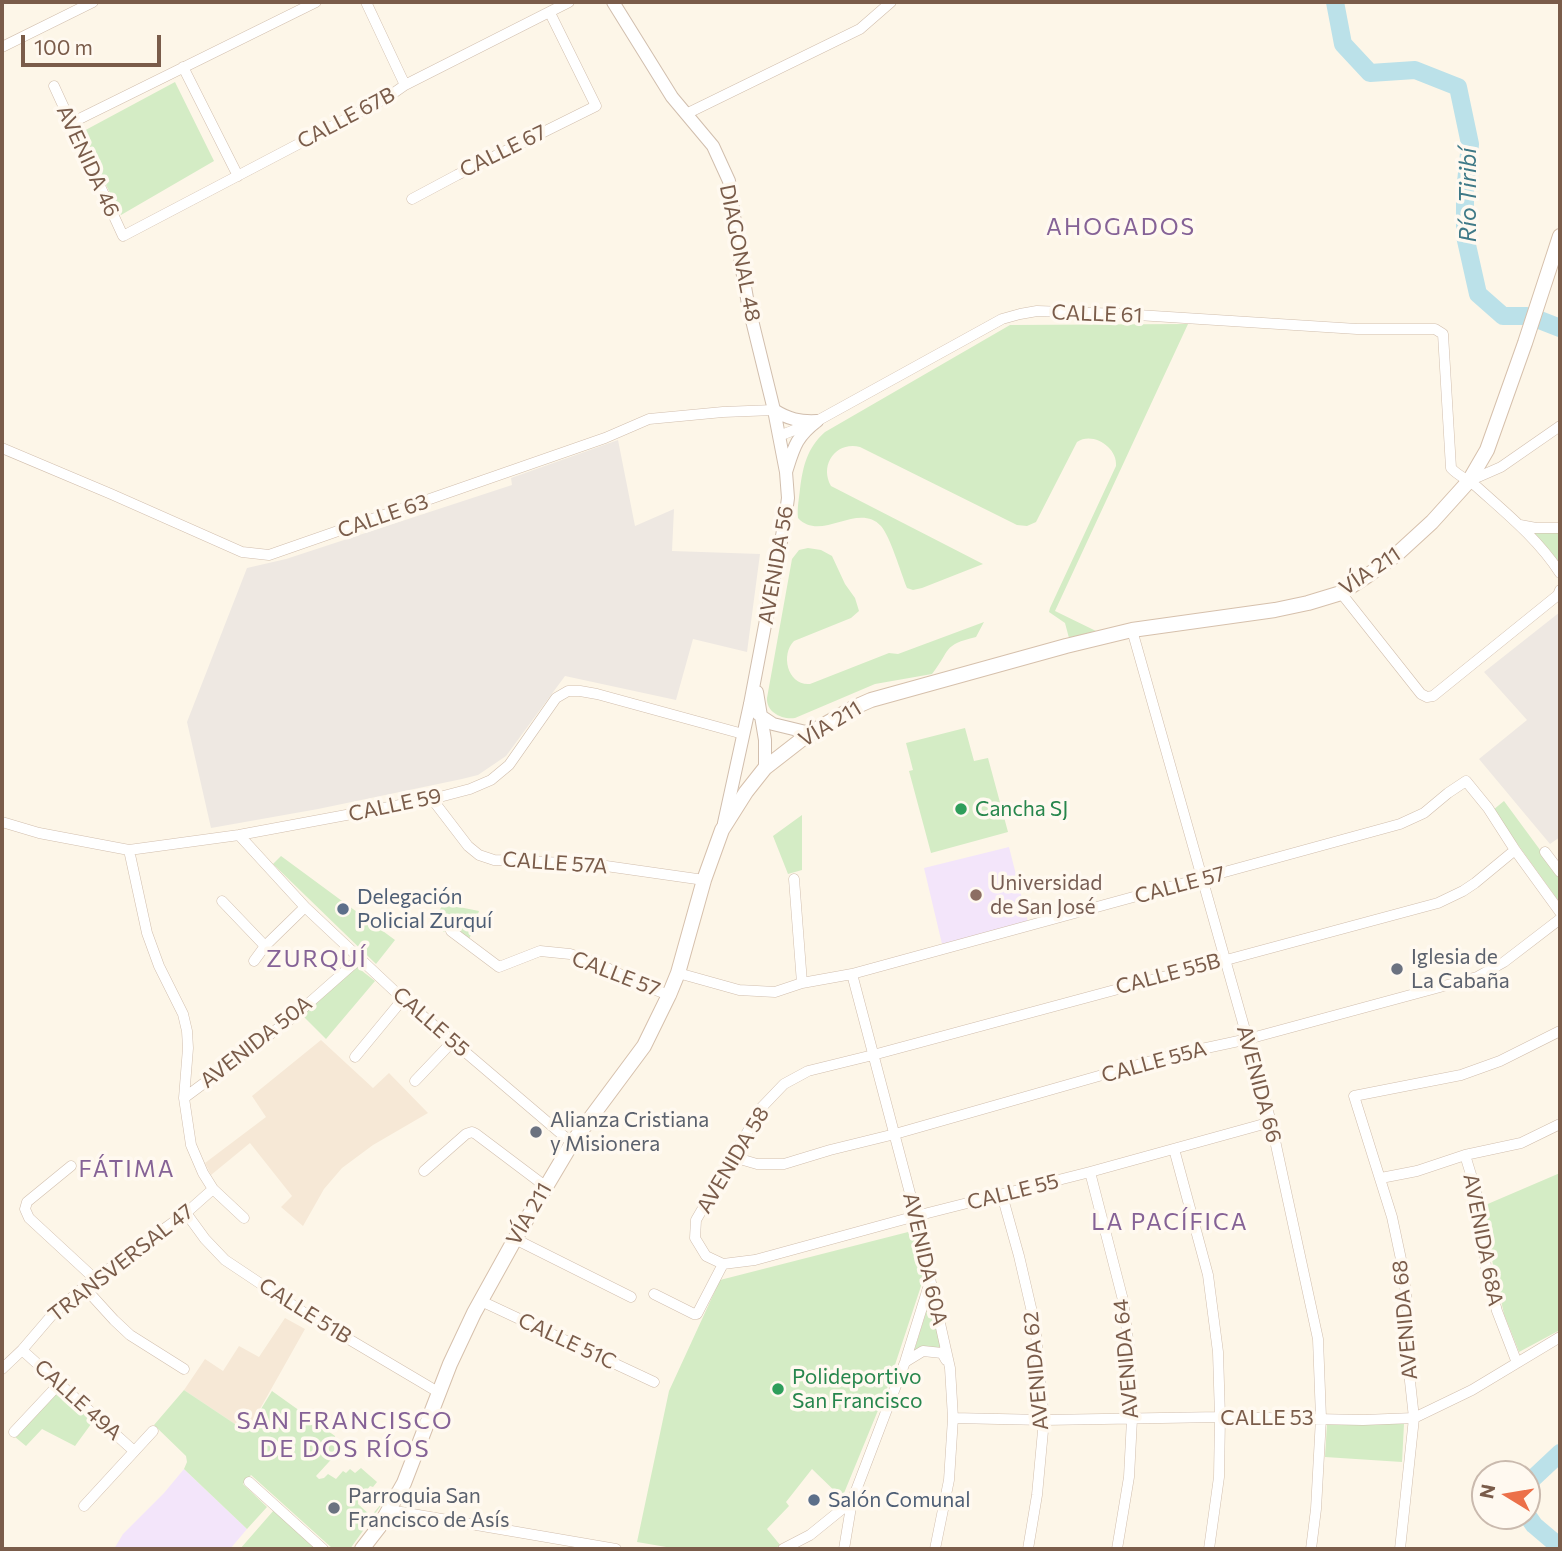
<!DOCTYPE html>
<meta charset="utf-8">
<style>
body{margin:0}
#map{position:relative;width:1562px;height:1551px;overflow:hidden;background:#fdf6e8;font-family:Commissioner,sans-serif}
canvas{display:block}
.frame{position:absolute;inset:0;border:4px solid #7a5c4a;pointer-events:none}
.north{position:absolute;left:1471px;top:1460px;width:70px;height:70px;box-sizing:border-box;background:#fff9f0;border:2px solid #cabaae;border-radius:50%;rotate:281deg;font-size:19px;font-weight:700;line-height:28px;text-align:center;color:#7a5c4a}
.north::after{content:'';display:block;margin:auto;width:24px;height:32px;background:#ec7049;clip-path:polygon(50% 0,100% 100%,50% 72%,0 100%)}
.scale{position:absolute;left:21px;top:35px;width:140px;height:32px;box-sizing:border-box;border:4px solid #7a5c4a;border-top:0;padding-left:9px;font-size:21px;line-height:24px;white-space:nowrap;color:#7a5c4a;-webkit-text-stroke:5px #fff9f0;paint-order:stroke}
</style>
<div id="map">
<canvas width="1562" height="1551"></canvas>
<div class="frame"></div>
<div class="north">N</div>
<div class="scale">100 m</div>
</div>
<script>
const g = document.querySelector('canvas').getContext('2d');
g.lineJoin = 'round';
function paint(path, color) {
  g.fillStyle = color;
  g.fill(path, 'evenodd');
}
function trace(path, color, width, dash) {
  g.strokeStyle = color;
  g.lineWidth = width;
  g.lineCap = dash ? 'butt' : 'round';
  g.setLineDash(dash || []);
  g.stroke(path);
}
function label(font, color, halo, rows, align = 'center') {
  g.font = font + ' Commissioner,sans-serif';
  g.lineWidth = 7;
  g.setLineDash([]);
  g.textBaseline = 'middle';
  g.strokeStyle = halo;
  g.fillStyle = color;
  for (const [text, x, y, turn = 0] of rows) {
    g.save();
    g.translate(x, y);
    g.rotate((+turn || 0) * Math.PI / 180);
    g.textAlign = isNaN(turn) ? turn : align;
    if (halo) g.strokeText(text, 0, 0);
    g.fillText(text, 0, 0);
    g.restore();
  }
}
paint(new Path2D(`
 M 321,1040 L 373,1088 L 389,1073 L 428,1113 L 373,1145 L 342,1168 L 324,1189 L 303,1226 L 281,1207 L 292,1196 L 250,1143 L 211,1175 L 205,1163 L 266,1117 L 252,1096 Z
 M 285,1318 L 305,1329 L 247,1432 L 184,1390 L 205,1359 L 223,1371 L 239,1346 L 259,1357 Z`), '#f6e8d6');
paint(new Path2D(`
 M 618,440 L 635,526 L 674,509 L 672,551 L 760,554 L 747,652 L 693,639 L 676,700 L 565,676 L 506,756 L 478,775 L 462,779 L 318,809 L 211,828 L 187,722 L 247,568 L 286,559 L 512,485 L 511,478 Z
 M 1560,612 L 1560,837 L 1550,844 L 1479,759 L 1527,720 L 1484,672 Z`), '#eee8e2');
paint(new Path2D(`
 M 1009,847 L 1028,922 L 942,944 L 924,868 Z
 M 184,1469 L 247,1529 L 230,1549 L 114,1549 L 123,1534 L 164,1493 Z`), '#f3e5fa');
paint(new Path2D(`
 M 175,82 L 214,161 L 121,215 L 80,133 Z
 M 1188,324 L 1055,611 L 1096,631 L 1069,638 L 1065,623 L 1049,612 L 1050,608 L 1116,466 C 1118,448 1093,431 1077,442 L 1036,522 L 1027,526 L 1017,525 L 860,447 C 836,441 819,465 831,486 L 983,564 L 922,588 L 913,590 L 907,588 C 901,573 890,536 881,526 C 858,501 821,543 798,518 C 797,508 799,499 800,489 C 803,466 807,448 825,432 L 1010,325 Z
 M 1529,531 L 1560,531 L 1560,565 Z
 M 808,548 L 821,550 L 832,556 L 845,584 L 855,598 L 859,611 L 851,618 L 794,641 C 780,655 788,686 810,684 L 889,653 L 898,654 L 984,622 L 976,637 C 942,645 951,650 932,674 L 875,684 L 795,718 C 782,720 766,712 767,698 L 792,559 L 799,550 Z
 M 965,728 L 974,761 L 988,758 L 1008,832 L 931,853 L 909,771 L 913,770 L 906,743 Z
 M 1504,801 L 1560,877 L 1560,903 L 1493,810 Z
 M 802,815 L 802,870 L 788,874 L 773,836 Z
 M 281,856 L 395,940 L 376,964 L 273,864 Z
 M 444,904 L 479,911 L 469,940 L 450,924 L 444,932 L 430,922 Z
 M 357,967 L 375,981 L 326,1039 L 302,1015 Z
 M 1560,1173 L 1560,1330 L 1519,1352 L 1504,1314 L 1493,1265 L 1483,1206 Z
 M 912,1231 L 923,1275 L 922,1283 L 888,1386 L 842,1498 L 812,1469 L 786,1502 L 789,1506 L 767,1529 L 781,1546 L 768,1549 L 678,1549 L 637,1542 L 669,1391 L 720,1280 Z
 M 930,1300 L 942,1349 L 924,1346 L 914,1351 Z
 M 61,1389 L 94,1420 L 75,1446 L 42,1429 L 26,1446 L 15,1437 Z
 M 184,1390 L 247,1432 L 272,1391 L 335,1436 L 336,1448 L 339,1451 L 316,1476 L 319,1479 L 324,1478 L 328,1474 L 336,1479 L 343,1471 L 346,1473 L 350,1469 L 355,1473 L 361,1468 L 377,1482 L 373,1487 L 370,1486 L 362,1496 L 360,1495 L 358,1498 L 358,1504 L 371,1516 L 387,1497 L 350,1549 L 333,1549 L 251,1475 L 243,1484 L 267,1507 L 247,1529 L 184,1469 L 187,1462 L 186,1456 L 154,1425 Z
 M 1327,1424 L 1404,1424 L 1402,1462 L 1325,1457 Z
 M 274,1510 L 316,1549 L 240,1549 Z`), '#d4ecc5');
trace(new Path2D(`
 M 1335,2 L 1343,44 L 1370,73 L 1415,70 L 1458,87 L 1470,144 L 1465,192 L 1465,236 L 1478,294 L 1503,316 L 1527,316
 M 1537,319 L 1560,328
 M 1527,1484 L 1560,1453
 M 1527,1515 L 1534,1525 L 1560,1547`), '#bbe1e9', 18);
const minor = new Path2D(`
 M 366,2 L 405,85
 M 2,47 L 93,2
 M 183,67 L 238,176
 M 54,86 L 123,236 L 388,97 L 405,85 L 569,2
 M 686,114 L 860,29 L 891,2
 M 71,123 L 316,2
 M 412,199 L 457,175 L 596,106 L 550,13
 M 779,436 L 817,421 L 1002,319 L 1020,314 L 1037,311 L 1122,314 L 1357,329 L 1435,329 L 1443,334 L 1451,468 C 1458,476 1469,480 1477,487 C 1507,514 1538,539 1560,573
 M 2,448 L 111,494 L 242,552 L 269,555 L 605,438 L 649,419 L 723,412 L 774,410
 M 1469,481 L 1501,467 L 1560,426
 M 1520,525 L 1536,528 L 1560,528
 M 1341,593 L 1421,694 L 1427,697 L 1433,696 L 1558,595 L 1560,590
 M 1132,630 L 1271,1122 L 1318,1339 L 1321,1418 L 1316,1509 L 1311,1549
 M 432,799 L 468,846 L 479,855 L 494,860 L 592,864 L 704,880
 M 2,822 L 39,833 L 129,850 L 239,835 L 432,799 L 470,789 L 491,780 L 509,765 L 556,698 L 568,691 L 580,691 L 597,694 L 743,734
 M 239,835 L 305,907 L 403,999 L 572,1143
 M 129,850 L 147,933 L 159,966 L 183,1014 L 187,1031 L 188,1048 L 184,1098 L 191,1145 L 203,1173 L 213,1189 L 244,1218
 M 1545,852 L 1560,872
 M 794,879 L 802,983
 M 222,901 L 265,946
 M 451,931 L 499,967 L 540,951 L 570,954 L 601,965 L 640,984 L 669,995
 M 254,961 L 265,946 L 305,907
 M 678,973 L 739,990 L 775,992 L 802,983 L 852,974 L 1400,824 L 1424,813 L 1448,793 L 1466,781 L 1488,808 L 1515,850 L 1560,912
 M 852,974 L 916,1216 L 950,1368 L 953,1418 L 949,1480 L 935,1549
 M 355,1057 L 403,999
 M 415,1081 L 453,1041
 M 184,1098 L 292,1018 L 360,958
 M 1271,1122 L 1090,1172 L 916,1216 L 755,1260 L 723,1264 L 706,1256 L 695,1238 L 696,1220 L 762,1107 L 784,1084 L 808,1071 L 873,1055 L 1438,903 L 1463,891 L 1475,883 L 1515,850
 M 1174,1149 L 1208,1275 L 1218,1352 L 1220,1417 L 1219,1477 L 1209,1549
 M 1465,1155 L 1476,1191 L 1487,1274 L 1497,1311 L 1517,1363
 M 733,1157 L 757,1164 L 784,1164 L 830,1150 L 895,1134 L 1169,1056 L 1248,1039 L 1477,977 L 1504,962 L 1560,919
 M 71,1166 L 27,1202 L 25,1209 L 29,1218 L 95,1279
 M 424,1171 L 466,1134 L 472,1132 L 476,1134 L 545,1186
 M 1090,1172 L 1123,1300 L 1129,1348 L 1132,1419 L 1129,1477 L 1117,1549
 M 1381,1178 L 1417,1171 L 1465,1155 L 1521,1143 L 1560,1124
 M 1002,1195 L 1019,1256 L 1035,1325 L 1044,1420 L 1037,1495 L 1028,1549
 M 186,1213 L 205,1239 L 225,1260 L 303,1312 L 438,1392
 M 515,1239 L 631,1297
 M 84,1287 L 114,1320 L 130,1335 L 184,1369
 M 654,1294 L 694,1314 L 697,1314 L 723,1264
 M 481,1301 L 654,1382
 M 22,1350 L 134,1451
 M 905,1362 L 923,1351 L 942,1353 L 946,1360
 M 2,1369 L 22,1350 L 52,1315 L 84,1287 L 186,1213 L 213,1189
 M 953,1418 L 1044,1420 L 1220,1417 L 1363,1420 L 1414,1418 L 1472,1390 L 1560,1337
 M 14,1432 L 59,1384
 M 249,1482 L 323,1549
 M 84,1506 L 153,1431
 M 389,1510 L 616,1549
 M 783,1549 L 810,1535 L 852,1501
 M 844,1549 L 852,1501 L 905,1362 L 929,1285
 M 1400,1549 L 1414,1418 L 1409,1372 L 1408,1310 L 1402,1264 L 1392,1217 L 1354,1096 L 1461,1075 L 1500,1061 L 1560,1031`);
const tertiary = new Path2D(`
 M 613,2 L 672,97 L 713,146 L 729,181 L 741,264 L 748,304 L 774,410 L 786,472 L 788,498 L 785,520 L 750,704 L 724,823
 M 774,410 C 788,419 800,422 817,421
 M 786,472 C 794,447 796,437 817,421
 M 757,692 L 765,740 L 765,768
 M 758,714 L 773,724 L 810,733`);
const secondary = new Path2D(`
 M 362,1549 L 379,1527 L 404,1483 L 450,1364 L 474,1313 L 515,1239 L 572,1143 L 644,1046 L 669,995 L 678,973 L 704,880 L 722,830 L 746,792 L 765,768 L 810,733 L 855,707 L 871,700 L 1066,646 L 1132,630 L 1275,610 L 1308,603 L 1341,593 L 1367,576 L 1396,555 L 1432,522 L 1469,481 L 1487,450 L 1525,343 L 1560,236`);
trace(minor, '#d1bead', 11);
trace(tertiary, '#d1bead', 14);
trace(secondary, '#d6c0ac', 16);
trace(minor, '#fff', 10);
trace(tertiary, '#fff', 12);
trace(secondary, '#fff', 14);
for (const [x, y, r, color] of [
 [961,809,7,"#2e9e5b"],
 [976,895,7,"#8d6e63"],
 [343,909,7,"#5c6f8a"],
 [1397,969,7,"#6b7280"],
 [536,1132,7,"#6b7280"],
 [778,1389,7,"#2e9e5b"],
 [814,1500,7,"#5c6f8a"],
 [334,1508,7,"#6b7280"]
]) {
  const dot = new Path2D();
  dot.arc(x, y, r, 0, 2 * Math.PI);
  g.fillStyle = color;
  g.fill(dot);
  trace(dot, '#fff9f0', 2.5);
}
label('21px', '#7a5c4a', '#fff9f0', [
 ["CALLE 67B",346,118,-28],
 ["CALLE 67",503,151,-26],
 ["AVENIDA 46",88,161,65],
 ["DIAGONAL 48",740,253,79],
 ["CALLE 61",1097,314,2],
 ["CALLE 63",383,516,-19],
 ["AVENIDA 56",776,565,-80],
 ["VÍA 211",1370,571,-34],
 ["VÍA 211",830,724,-31],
 ["CALLE 59",395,805,-12],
 ["CALLE 57A",555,863,4],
 ["CALLE 57",1180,885,-15],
 ["CALLE 57",616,974,21],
 ["CALLE 55B",1168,974,-15],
 ["CALLE 55",431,1022,41],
 ["AVENIDA 50A",256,1042,-38],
 ["CALLE 55A",1154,1062,-15],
 ["AVENIDA 66",1259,1084,75],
 ["AVENIDA 58",733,1160,-59],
 ["CALLE 55",1013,1192,-14],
 ["VÍA 211",529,1214,-60],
 ["AVENIDA 68A",1483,1240,79],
 ["AVENIDA 60A",925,1259,77],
 ["TRANSVERSAL 47",121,1263,-38],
 ["CALLE 51B",305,1311,32],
 ["AVENIDA 68",1405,1320,-95],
 ["CALLE 51C",567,1341,25],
 ["AVENIDA 64",1126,1359,-95],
 ["AVENIDA 62",1036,1371,-95],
 ["CALLE 49A",78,1400,42],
 ["CALLE 53",1267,1418]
]);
label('21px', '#27864d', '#fff9f0', [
 ["Cancha SJ",975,809],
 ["Polideportivo",792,1377],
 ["San Francisco",792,1401]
], 'left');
label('21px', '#785e54', '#fff9f0', [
 ["Universidad",990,883],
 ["de San José",990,907]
], 'left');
label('21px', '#4e5e75', '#fff9f0', [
 ["Delegación",357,897],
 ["Policial Zurquí",357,921],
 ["Salón Comunal",828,1500]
], 'left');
label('21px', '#5b616d', '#fff9f0', [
 ["Iglesia de",1411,957],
 ["La Cabaña",1411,981],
 ["Alianza Cristiana",550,1120],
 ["y Misionera",550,1144],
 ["Parroquia San",348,1496],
 ["Francisco de Asís",348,1520]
], 'left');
label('italic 23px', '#3f7987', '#fff9f0', [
 ["Río Tiribí",1468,195,-90]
]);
g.letterSpacing = '2px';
label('23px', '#856296', '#fff9f0', [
 ["AHOGADOS",1121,227],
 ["ZURQUÍ",317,959],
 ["FÁTIMA",127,1169],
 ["LA PACÍFICA",1170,1222]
]);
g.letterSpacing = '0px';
g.letterSpacing = '2px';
label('24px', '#856296', '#fff9f0', [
 ["SAN FRANCISCO",345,1421],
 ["DE DOS RÍOS",345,1449]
]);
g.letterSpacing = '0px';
</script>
